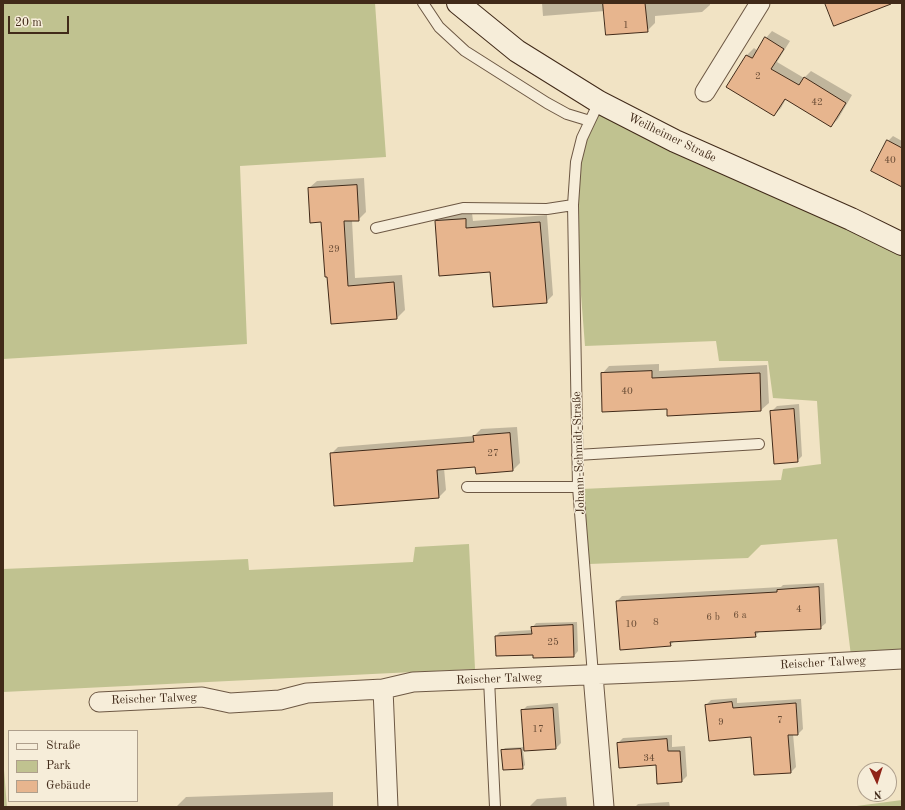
<!DOCTYPE html>
<meta charset="utf-8">
<style>
body{margin:0}
#map{position:relative;width:905px;height:810px;overflow:hidden;background:#f1e3c4;font-family:"Old Standard TT",serif}
canvas{display:block}
.frame{position:absolute;inset:0;border:4px solid #412a19;pointer-events:none}
.legend{position:absolute;left:8px;top:730px;width:130px;height:72px;box-sizing:border-box;background:#f6edd9;border:1px solid #ae9f8c;margin:0;padding:5px 7px;list-style:none;font-size:12px;color:#412a19}
.legend li{display:flex;align-items:center;gap:8px;height:20px}
.legend b{width:20px;border:1px solid #ae9f8c}
.north{position:absolute;left:857px;top:762px;width:40px;height:40px;box-sizing:border-box;background:#f6edd9;border:1px solid #ae9f8c;border-radius:50%;rotate:176deg;font-size:11px;font-weight:700;line-height:16px;text-align:center;color:#412a19}
.north::after{content:'';display:block;margin:auto;width:14px;height:18px;background:#8f2418;clip-path:polygon(50% 0,100% 100%,50% 72%,0 100%)}
.scale{position:absolute;left:8px;top:16px;width:61px;height:18px;box-sizing:border-box;border:2px solid #412a19;border-top:0;padding-left:5px;font-size:12px;line-height:14px;white-space:nowrap;color:#412a19;-webkit-text-stroke:3px #f6edd9;paint-order:stroke}
</style>
<div id="map">
<canvas width="905" height="810"></canvas>
<div class="frame"></div>
<ul class="legend">
<li><b style="height:5px;background:#f6edd9"></b>Straße</li>
<li><b style="height:11px;background:#c0c290"></b>Park</li>
<li><b style="height:11px;background:#e7b58e"></b>Gebäude</li>
</ul>
<div class="north">N</div>
<div class="scale">20 m</div>
</div>
<script>
const g = document.querySelector('canvas').getContext('2d');
g.lineJoin = 'round';
function paint(path, color) {
  g.fillStyle = color;
  g.fill(path, 'evenodd');
}
function trace(path, color, width, dash) {
  g.strokeStyle = color;
  g.lineWidth = width;
  g.lineCap = dash ? 'butt' : 'round';
  g.setLineDash(dash || []);
  g.stroke(path);
}
function label(font, color, halo, rows, align = 'center') {
  g.font = font + ' "Old Standard TT",serif';
  g.lineWidth = 3;
  g.setLineDash([]);
  g.textBaseline = 'middle';
  g.strokeStyle = halo;
  g.fillStyle = color;
  for (const [text, x, y, turn = 0] of rows) {
    g.save();
    g.translate(x, y);
    g.rotate((+turn || 0) * Math.PI / 180);
    g.textAlign = isNaN(turn) ? turn : align;
    if (halo) g.strokeText(text, 0, 0);
    g.fillText(text, 0, 0);
    g.restore();
  }
}
paint(new Path2D(`
 M 3,3 L 375,3 L 386,157 L 240,166 L 247,344 L 3,359 Z
 M 596,110 L 847,229 L 902,256 L 902,653 L 851,656 L 837,539 L 761,545 L 748,558 L 589,564 L 582,489 L 781,480 L 783,469 L 821,464 L 817,401 L 773,398 L 768,361 L 719,361 L 716,341 L 585,346 L 572,179 Z
 M 469,544 L 475,669 L 3,692 L 3,569 L 248,559 L 249,570 L 413,562 L 415,547 Z
 M 3,757 L 7,807 L 3,807 Z
 M 902,800 L 902,807 L 849,807 Z`), '#c0c290');
paint(new Path2D(`
 M 542,3 L 710,3 L 710,5 L 702,12 L 655,16 L 655,23 L 647,31 L 605,11 L 543,16 Z
 M 772,31 L 790,41 L 777,62 L 804,78 L 811,71 L 852,95 L 838,119 L 831,126 L 786,99 L 781,108 L 774,115 L 728,87 L 747,55 L 754,48 L 758,51 L 766,38 Z
 M 893,136 L 902,141 L 902,186 L 888,141 Z
 M 364,178 L 366,212 L 358,220 L 352,220 L 355,278 L 402,275 L 405,310 L 397,318 L 332,323 L 322,221 L 309,188 L 317,181 Z
 M 472,213 L 473,221 L 547,215 L 553,295 L 546,302 L 491,271 L 436,222 L 443,215 Z
 M 659,364 L 659,371 L 767,365 L 769,403 L 761,410 L 602,374 L 609,366 Z
 M 799,404 L 802,456 L 797,461 L 772,411 L 777,406 Z
 M 517,427 L 520,463 L 513,470 L 476,466 L 444,468 L 446,490 L 439,497 L 331,454 L 338,447 L 474,436 L 481,429 Z
 M 824,583 L 826,623 L 820,628 L 760,631 L 755,636 L 675,641 L 670,645 L 617,601 L 622,596 L 781,587 L 783,585 Z
 M 577,622 L 578,651 L 574,656 L 533,654 L 496,636 L 500,632 L 532,630 L 532,628 L 536,623 Z
 M 737,698 L 737,703 L 801,699 L 803,729 L 798,734 L 793,734 L 796,767 L 791,772 L 752,736 L 706,705 L 711,700 Z
 M 558,703 L 561,743 L 556,748 L 523,750 L 525,765 L 522,768 L 502,751 L 505,748 L 525,747 L 522,711 L 527,706 Z
 M 672,735 L 672,747 L 685,746 L 687,776 L 682,781 L 657,764 L 618,743 L 623,738 Z
 M 333,792 L 333,807 L 176,807 L 186,797 Z
 M 566,797 L 567,807 L 529,807 L 537,799 Z
 M 669,802 L 670,807 L 635,807 L 638,804 Z`), '#0003');
const building = new Path2D(`
 M 603,3 L 645,3 L 648,32 L 606,35 Z
 M 825,3 L 890,3 L 891,4 L 834,26 Z
 M 765,37 L 784,49 L 771,69 L 799,85 L 804,77 L 846,103 L 831,127 L 785,99 L 774,116 L 726,87 L 746,55 L 752,58 Z
 M 887,140 L 902,148 L 902,187 L 871,171 Z
 M 357,185 L 359,221 L 344,221 L 348,286 L 394,282 L 397,319 L 331,324 L 327,277 L 325,277 L 321,222 L 310,223 L 308,188 Z
 M 466,219 L 466,228 L 540,222 L 547,303 L 493,307 L 490,272 L 439,276 L 435,221 Z
 M 652,371 L 652,378 L 760,373 L 761,411 L 667,416 L 667,409 L 602,412 L 601,373 Z
 M 794,409 L 798,462 L 774,464 L 770,411 Z
 M 510,433 L 513,471 L 476,474 L 475,467 L 437,470 L 439,498 L 334,506 L 330,453 L 474,442 L 473,436 Z
 M 819,587 L 821,629 L 755,632 L 756,637 L 670,642 L 671,646 L 620,650 L 616,601 L 777,592 L 777,590 Z
 M 573,625 L 574,657 L 533,658 L 533,655 L 496,656 L 495,636 L 532,634 L 531,627 Z
 M 732,702 L 733,708 L 796,703 L 798,735 L 788,735 L 791,773 L 754,775 L 751,737 L 709,741 L 705,705 Z
 M 553,708 L 556,749 L 524,751 L 521,710 Z
 M 667,739 L 668,751 L 680,751 L 682,782 L 657,784 L 656,765 L 619,768 L 617,743 Z
 M 521,749 L 523,769 L 503,770 L 501,750 Z`);
paint(building, '#e7b58e');
trace(building, '#412a19', 1);
const lane = new Path2D(`
 M 423,3 L 439,27 L 465,51 L 547,103 L 567,114 L 590,121
 M 376,228 L 463,208 L 547,209 L 573,205
 M 577,455 L 759,444
 M 467,487 L 578,487
 M 593,675 L 578,487 L 573,205 L 576,162 L 582,138 L 599,102
 M 489,679 L 495,807`);
const street = new Path2D(`
 M 705,92 L 760,3
 M 593,675 L 604,807
 M 383,689 L 388,807
 M 99,702 L 202,697 L 230,703 L 280,700 L 307,693 L 383,689 L 413,682 L 684,671 L 902,659`);
const secondary = new Path2D(`
 M 458,3 L 517,51 L 599,102 L 675,141 L 851,219 L 902,244`);
trace(lane, '#6d5844', 12);
trace(street, '#6d5844', 21);
trace(secondary, '#412a19', 24);
trace(lane, '#f6edd9', 10);
trace(street, '#f6edd9', 19);
trace(secondary, '#f6edd9', 22);
label('10px', '#6a4d36', null, [
 ["1",626,25],
 ["2",758,76],
 ["42",817,102],
 ["40",890,160],
 ["29",334,249],
 ["40",627,391],
 ["27",493,453],
 ["4",799,609],
 ["6 a",740,615],
 ["6 b",713,617],
 ["8",656,622],
 ["10",631,624],
 ["25",553,642],
 ["7",780,720],
 ["9",721,722],
 ["17",538,729],
 ["34",649,758]
]);
label('12px', '#412a19', '#f6edd9', [
 ["Weilheimer Straße",672,138,26],
 ["Johann-Schmidt-Straße",579,453,-92],
 ["Reischer Talweg",823,663,-3],
 ["Reischer Talweg",499,679,-2],
 ["Reischer Talweg",154,699,-2]
]);
</script>
